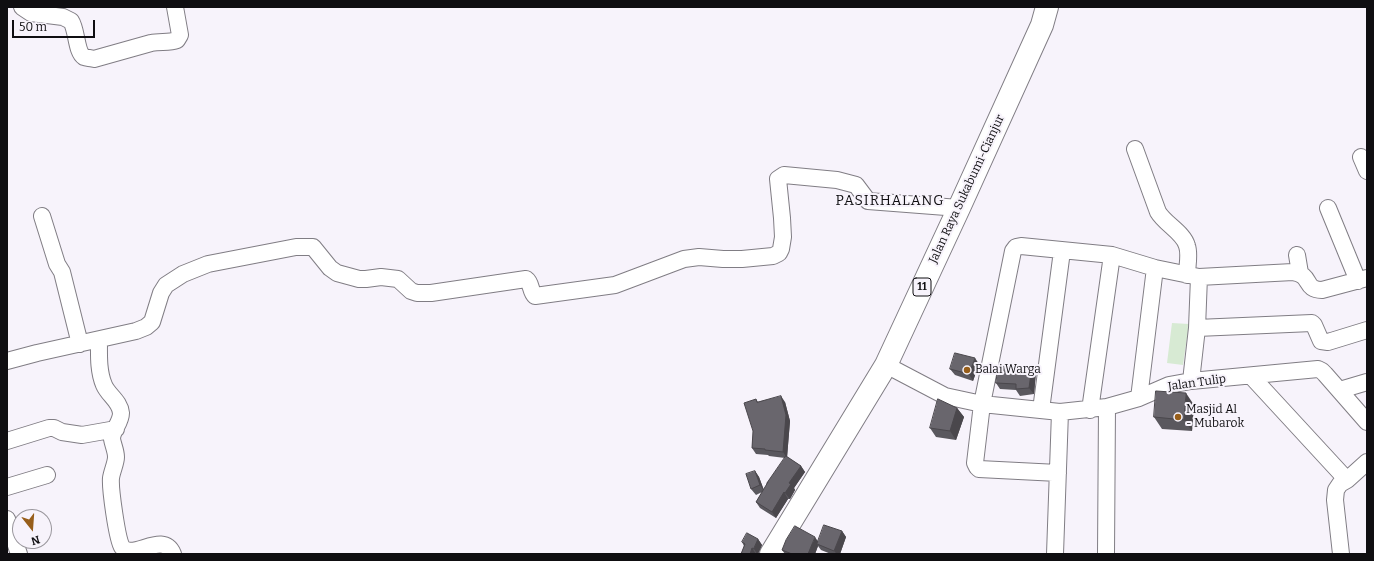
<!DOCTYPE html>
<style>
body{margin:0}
#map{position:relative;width:1374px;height:561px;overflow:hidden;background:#f7f3fb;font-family:Bitter,serif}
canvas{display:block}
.frame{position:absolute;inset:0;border:8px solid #0f0e11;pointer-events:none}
.north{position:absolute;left:12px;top:509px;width:40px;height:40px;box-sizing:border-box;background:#f7f3fb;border:1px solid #9a979d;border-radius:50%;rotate:163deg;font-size:11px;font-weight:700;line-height:16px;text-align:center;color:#0f0e11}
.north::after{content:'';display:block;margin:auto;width:14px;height:18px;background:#975e1a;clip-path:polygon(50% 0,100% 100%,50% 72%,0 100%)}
.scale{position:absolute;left:12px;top:20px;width:83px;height:18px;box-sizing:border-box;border:2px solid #0f0e11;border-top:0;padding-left:5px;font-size:12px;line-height:14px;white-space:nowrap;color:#0f0e11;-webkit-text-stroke:3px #f7f3fb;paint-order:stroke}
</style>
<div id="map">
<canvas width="1374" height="561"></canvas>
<div class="frame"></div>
<div class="north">N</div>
<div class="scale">50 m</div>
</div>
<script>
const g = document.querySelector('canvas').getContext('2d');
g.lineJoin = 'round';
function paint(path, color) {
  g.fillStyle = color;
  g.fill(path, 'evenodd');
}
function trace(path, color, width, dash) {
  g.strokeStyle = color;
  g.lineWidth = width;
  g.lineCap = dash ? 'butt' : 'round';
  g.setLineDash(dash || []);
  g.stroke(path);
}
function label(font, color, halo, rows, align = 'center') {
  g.font = font + ' Bitter,serif';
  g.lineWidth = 4;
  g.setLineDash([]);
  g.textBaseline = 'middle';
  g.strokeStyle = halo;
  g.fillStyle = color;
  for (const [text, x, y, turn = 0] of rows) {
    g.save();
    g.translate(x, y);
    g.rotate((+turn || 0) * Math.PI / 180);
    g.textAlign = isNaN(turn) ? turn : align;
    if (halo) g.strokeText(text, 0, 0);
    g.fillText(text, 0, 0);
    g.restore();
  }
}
paint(new Path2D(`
 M 1172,323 L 1189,324 L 1183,365 L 1167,363 Z`), '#d7ead3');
const minor = new Path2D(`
 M 22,7 L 31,13 L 63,17 L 71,21 C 77,30 76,52 84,57 C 87,58 91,58 94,59 L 151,43 C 160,41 169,43 177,40 L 180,35 L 175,7
 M 1135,149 L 1158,212 C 1165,224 1184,233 1187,246 C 1190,254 1187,266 1187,275
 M 1361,157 L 1367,171
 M 1328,208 L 1358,281
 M 42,216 L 57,264 L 62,272 L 80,344
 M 1297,255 L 1300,273
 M 1197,328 L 1312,323 L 1314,325 L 1321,341 L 1328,342 L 1367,330
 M 99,340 C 99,354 98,371 104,385 C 108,395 120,401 121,413 C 121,423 112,430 112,439 C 113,445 116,451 116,457 C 116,463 112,471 111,478 C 110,488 117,539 122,547 C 133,561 163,530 173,554
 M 7,361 L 37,353 L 136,331 L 146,327 L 152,322 L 161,293 L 166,285 L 183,274 L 208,264 L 296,247 L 313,247 L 330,268 L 337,273 L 359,279 L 366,279 L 381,277 L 398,279 L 411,291 L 417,293 L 431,293 L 526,279 C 532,283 530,292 535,296 L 615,285 L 684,259 L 699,257 L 723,259 L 742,259 L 773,256 L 779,253 L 781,249 L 783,237 L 782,218 L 778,179 L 784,175 L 837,180 L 856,185 L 868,201 L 959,208
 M 886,365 L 945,396 L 982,404 L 1060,412 L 1107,407 L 1139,398 L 1169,385 L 1191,381 L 1318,369 L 1322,371 L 1325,374 L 1367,422
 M 1252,377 L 1347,480
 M 1191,381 L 1197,328 L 1199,277
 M 1340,390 L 1367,382
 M 1139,398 L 1155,268
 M 1041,410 L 1062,251
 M 1090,410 L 1112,255
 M 7,441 L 49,428 L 54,428 L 62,432 L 82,435 L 116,429
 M 1058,473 L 979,469 L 977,467 L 975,463 L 982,404 L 1013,251 L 1016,247 L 1021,246 L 1112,255 L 1155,268 L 1199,277 L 1293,272 C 1313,275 1303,290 1322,290 L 1367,278
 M 7,487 L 47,475
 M 7,519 L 19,554
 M 1055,554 L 1060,412
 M 1106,554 L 1107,407
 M 1341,554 L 1335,500 L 1336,490 L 1340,484 L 1347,480 L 1367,462`);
const highway = new Path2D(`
 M 771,554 L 886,365 L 959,208 L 1042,25 L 1047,7`);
trace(minor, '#807d84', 18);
trace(highway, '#807d84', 24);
trace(minor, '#fff', 16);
trace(highway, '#fff', 22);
paint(new Path2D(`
 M 979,364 L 973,381 L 955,375 L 950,369 Z
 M 1036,372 L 1034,394 L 1020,396 L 1016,390 L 1000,389 L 996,383 Z
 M 756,399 L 758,402 L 785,402 L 790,421 L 787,457 L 801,466 L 805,472 L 794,488 L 795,490 L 790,499 L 788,499 L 776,518 L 760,508 L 756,502 L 762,492 L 756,495 L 751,489 L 755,471 L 759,477 L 764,490 L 767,484 L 767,483 L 785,458 L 769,456 L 768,455 L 756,454 L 752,448 Z
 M 1194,405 L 1192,431 L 1162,429 L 1154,417 Z
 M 957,408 L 964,417 L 956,440 L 936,437 L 930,428 Z
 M 842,531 L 846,537 L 840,554 L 831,554 L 821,550 L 818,546 L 815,554 L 785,554 L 782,550 L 818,541 Z
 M 758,539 L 762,545 L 758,554 L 741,554 L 744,546 L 742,542 Z`), '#5a585e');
paint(new Path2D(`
 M 975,358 L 979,364 L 973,381 L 969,374 Z
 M 1032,366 L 1036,372 L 1034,394 L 1029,388 Z
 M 1186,393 L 1194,405 L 1192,431 L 1184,420 Z
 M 781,396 L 785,402 L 790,421 L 787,458 L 783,452 Z
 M 957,408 L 964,417 L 956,440 L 950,431 Z
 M 801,466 L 805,472 L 794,488 L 795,490 L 790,499 L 785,493 L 789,483 Z
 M 755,471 L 759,477 L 764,491 L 760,485 Z
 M 784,492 L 788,499 L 776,518 L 772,512 Z
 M 842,531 L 846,537 L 840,554 L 837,554 L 834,551 Z
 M 815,537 L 819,543 L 817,544 L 818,546 L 815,554 L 808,554 Z
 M 758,539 L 762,545 L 758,554 L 757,554 L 754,549 Z
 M 752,548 L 756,554 L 750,554 Z`), '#4a474c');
const building = new Path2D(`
 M 955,353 L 975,358 L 969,374 L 950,369 Z
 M 999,366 L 1032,366 L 1029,388 L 1016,389 L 1016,384 L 996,383 Z
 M 1156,391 L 1186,393 L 1184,420 L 1154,417 Z
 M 781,396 L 786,415 L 783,452 L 765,450 L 765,449 L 752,448 L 753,431 L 744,403 L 756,399 L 757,402 Z
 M 938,399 L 957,408 L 950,431 L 930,428 Z
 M 786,456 L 801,466 L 789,483 L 791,484 L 785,493 L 784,492 L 772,512 L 756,502 L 768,482 L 767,483 Z
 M 755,471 L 760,485 L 751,489 L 746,474 Z
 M 824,525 L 842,531 L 834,551 L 817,544 Z
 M 795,526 L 815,537 L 808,554 L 792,554 L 782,550 L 786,540 Z
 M 747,533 L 758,539 L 754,548 L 754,549 L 752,548 L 750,554 L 741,554 L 745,544 L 742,542 Z`);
paint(building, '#69666d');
trace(building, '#4a474c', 1);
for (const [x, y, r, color] of [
 [967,370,4,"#975e1a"],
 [1178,417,4,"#975e1a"]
]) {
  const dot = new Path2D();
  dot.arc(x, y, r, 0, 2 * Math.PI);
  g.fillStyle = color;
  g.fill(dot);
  trace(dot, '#f7f3fb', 1.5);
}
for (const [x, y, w] of [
 [922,287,18]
]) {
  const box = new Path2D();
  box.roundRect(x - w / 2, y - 9, w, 18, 3);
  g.fillStyle = '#f7f3fb';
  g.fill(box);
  trace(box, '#0f0e11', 1);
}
label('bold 11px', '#0f0e11', null, [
 ["11",922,287]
]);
label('12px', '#0f0e11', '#f7f3fb', [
 ["Jalan Raya Sukabumi-Cianjur",967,189,-65],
 ["Jalan Tulip",1197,383,-8]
]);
label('12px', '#0f0e11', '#f7f3fb', [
 ["Balai Warga",975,370],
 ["Masjid Al",1186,410],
 ["- Mubarok",1186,424]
], 'left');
g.letterSpacing = '1px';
label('14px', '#0f0e11', '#f7f3fb', [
 ["PASIRHALANG",890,201]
]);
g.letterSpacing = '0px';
</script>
